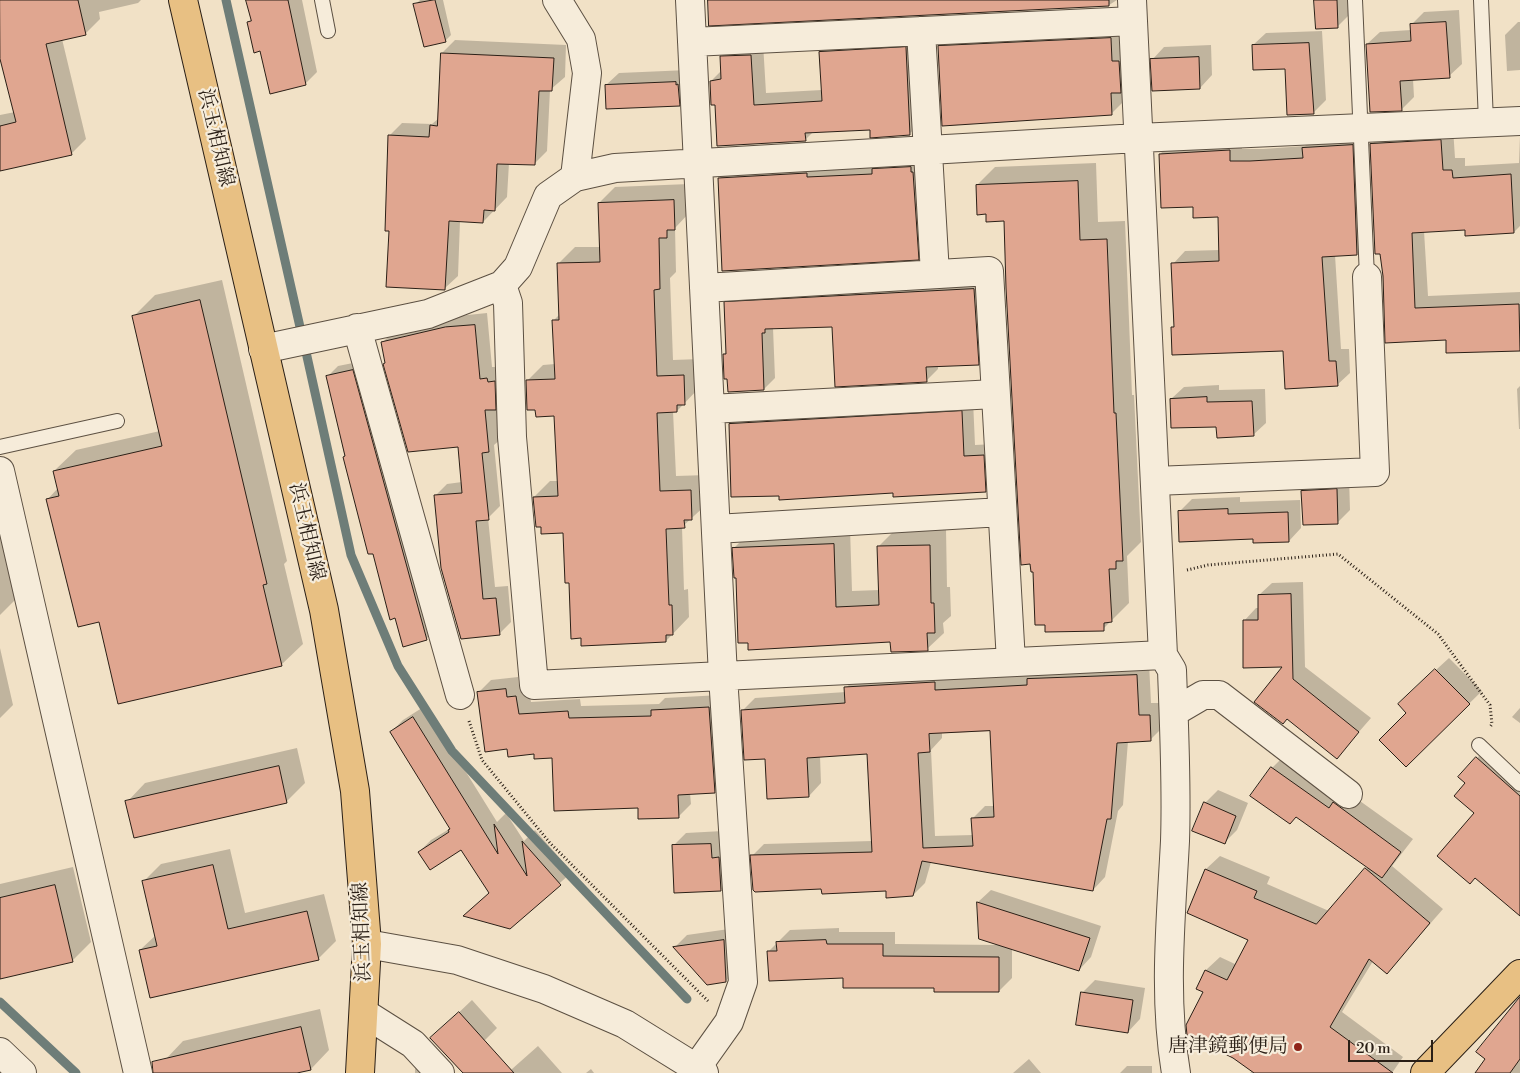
<!DOCTYPE html>
<meta charset="utf-8">
<style>
body{margin:0}
#map{position:relative;width:1520px;height:1073px;overflow:hidden;background:#f1e1c6;font-family:"Libre Bodoni",serif}
canvas{display:block}
.scale{position:absolute;left:1348px;top:1040px;width:85px;height:22px;box-sizing:border-box;border:2px solid #2a1f16;border-top:0;padding-left:6px;font-size:15px;line-height:18px;white-space:nowrap;color:#2a1f16;-webkit-text-stroke:4px #f6ecda;paint-order:stroke}
</style>
<div id="map">
<canvas width="1520" height="1073"></canvas>
<div class="scale">20 m</div>
</div>
<script>
const g = document.querySelector('canvas').getContext('2d');
g.lineJoin = 'round';
function paint(path, color) {
  g.fillStyle = color;
  g.fill(path, 'evenodd');
}
function trace(path, color, width, dash) {
  g.strokeStyle = color;
  g.lineWidth = width;
  g.lineCap = dash ? 'butt' : 'round';
  g.setLineDash(dash || []);
  g.stroke(path);
}
function label(font, color, halo, rows, align = 'center') {
  g.font = font + ' "Libre Bodoni","Noto Serif JP",serif';
  g.lineWidth = 4.5;
  g.setLineDash([]);
  g.textBaseline = 'middle';
  g.strokeStyle = halo;
  g.fillStyle = color;
  for (const [text, x, y, turn = 0] of rows) {
    g.save();
    g.translate(x, y);
    g.rotate((+turn || 0) * Math.PI / 180);
    g.textAlign = isNaN(turn) ? turn : align;
    if (halo) g.strokeText(text, 0, 0);
    g.fillText(text, 0, 0);
    g.restore();
  }
}
paint(new Path2D(`
 M 0,0 L 141,0 L 138,3 L 99,12 L 100,19 L 86,33 L 62,39 L 86,139 L 71,154 L 0,170 L 0,115 L 15,112 L 0,50 Z
 M 247,0 L 302,0 L 317,72 L 305,84 L 261,50 L 248,23 L 252,19 Z
 M 420,0 L 443,0 L 451,35 L 445,41 L 415,5 Z
 M 709,0 L 1117,0 L 1109,5 Z
 M 1316,0 L 1351,0 L 1351,13 L 1337,27 Z
 M 1459,10 L 1462,64 L 1449,76 L 1413,79 L 1414,97 L 1402,109 L 1367,44 L 1380,32 L 1411,30 L 1411,25 L 1424,12 Z
 M 1518,22 L 1520,22 L 1520,70 L 1507,71 L 1505,35 Z
 M 1123,26 L 1124,101 L 1111,114 L 939,46 L 951,34 Z
 M 1322,31 L 1326,100 L 1313,113 L 1286,68 L 1253,45 L 1266,33 Z
 M 918,35 L 922,122 L 909,134 L 871,129 L 814,131 L 805,140 L 716,104 L 711,81 L 721,71 L 721,57 L 733,44 L 763,43 L 766,93 L 822,90 L 820,52 L 833,39 Z
 M 455,40 L 566,45 L 565,77 L 550,90 L 547,151 L 534,164 L 509,163 L 507,197 L 483,222 L 460,221 L 458,276 L 445,288 L 391,230 L 389,136 L 402,123 L 432,124 L 439,118 L 442,53 Z
 M 1211,45 L 1212,75 L 1200,88 L 1152,60 L 1164,47 Z
 M 688,70 L 692,92 L 679,105 L 606,85 L 619,73 Z
 M 1453,128 L 1455,158 L 1465,158 L 1465,166 L 1519,163 L 1520,136 L 1520,226 L 1514,232 L 1466,229 L 1424,231 L 1428,296 L 1520,292 L 1520,349 L 1447,352 L 1447,339 L 1387,342 L 1381,253 L 1376,253 L 1372,144 L 1385,131 Z
 M 1365,133 L 1369,242 L 1357,254 L 1335,255 L 1341,349 L 1349,349 L 1350,373 L 1337,385 L 1284,350 L 1173,328 L 1175,325 L 1173,264 L 1185,251 L 1220,250 L 1219,216 L 1194,206 L 1160,154 L 1173,141 L 1242,138 L 1242,149 L 1263,149 L 1305,146 L 1316,136 Z
 M 923,155 L 930,246 L 918,258 L 720,178 L 732,166 Z
 M 1096,163 L 1098,222 L 1125,221 L 1132,395 L 1134,395 L 1141,542 L 1127,556 L 1129,603 L 1103,629 L 1035,571 L 1005,220 L 987,213 L 977,185 L 995,167 Z
 M 689,184 L 690,212 L 675,228 L 676,272 L 670,278 L 673,360 L 700,359 L 700,387 L 677,411 L 673,411 L 676,476 L 707,475 L 708,503 L 682,527 L 684,590 L 688,589 L 689,617 L 666,641 L 582,637 L 570,582 L 564,532 L 534,497 L 550,481 L 558,481 L 556,415 L 527,381 L 543,365 L 555,364 L 554,320 L 560,314 L 558,264 L 575,247 L 601,247 L 599,203 L 615,187 Z
 M 986,278 L 990,352 L 978,363 L 938,365 L 938,369 L 926,381 L 833,326 L 773,328 L 775,378 L 764,389 L 724,354 L 727,351 L 725,303 L 737,291 Z
 M 222,280 L 287,561 L 284,564 L 303,644 L 281,665 L 100,621 L 47,500 L 58,488 L 54,471 L 76,450 L 160,431 L 133,317 L 155,295 Z
 M 487,313 L 492,367 L 499,367 L 501,439 L 494,445 L 500,506 L 488,518 L 495,587 L 508,586 L 511,622 L 499,634 L 435,496 L 447,484 L 462,482 L 459,446 L 386,362 L 382,343 L 394,331 L 458,316 Z
 M 363,361 L 436,629 L 426,639 L 396,617 L 349,478 L 328,376 L 338,366 Z
 M 1219,385 L 1219,390 L 1265,389 L 1266,423 L 1253,435 L 1218,425 L 1171,399 L 1184,387 Z
 M 1520,386 L 1520,429 L 1519,429 L 1517,389 Z
 M 973,400 L 975,445 L 995,444 L 997,479 L 985,491 L 780,494 L 731,424 L 742,413 Z
 M 1349,477 L 1350,510 L 1337,523 L 1303,491 L 1315,479 Z
 M 0,494 L 23,592 L 0,615 Z
 M 1240,497 L 1240,502 L 1300,500 L 1301,528 L 1289,541 L 1254,538 L 1179,512 L 1192,499 Z
 M 850,528 L 852,591 L 880,590 L 879,546 L 895,530 L 946,529 L 947,587 L 950,587 L 951,616 L 943,623 L 944,633 L 927,649 L 892,641 L 738,577 L 734,548 L 750,532 Z
 M 1303,582 L 1305,667 L 1371,718 L 1337,757 L 1284,666 L 1244,621 L 1256,608 L 1259,608 L 1259,595 L 1272,583 Z
 M 0,648 L 13,705 L 0,718 Z
 M 1449,658 L 1482,691 L 1406,765 L 1408,713 L 1412,692 Z
 M 1149,663 L 1151,703 L 1161,703 L 1163,727 L 1150,740 L 1128,741 L 1123,805 L 1118,811 L 1105,877 L 1093,890 L 931,862 L 925,883 L 913,895 L 887,890 L 823,888 L 752,856 L 764,844 L 872,841 L 868,753 L 820,756 L 821,783 L 809,796 L 767,758 L 742,711 L 755,698 L 846,692 L 846,688 L 858,675 ZM 992,730 L 995,806 L 985,806 L 973,818 L 973,835 L 935,836 L 931,750 L 942,738 L 942,732 Z
 M 518,677 L 519,685 L 528,684 L 531,702 L 580,699 L 581,706 L 659,704 L 665,698 L 721,695 L 727,780 L 714,792 L 690,793 L 691,804 L 679,816 L 639,806 L 553,757 L 508,748 L 478,693 L 491,680 Z
 M 425,706 L 497,822 L 506,813 L 524,841 L 535,830 L 572,872 L 510,928 L 462,849 L 419,852 L 431,840 L 451,828 L 391,732 L 403,720 Z
 M 1520,708 L 1520,723 L 1512,717 Z
 M 1489,745 L 1520,774 L 1520,914 L 1467,783 L 1460,777 Z
 M 297,748 L 305,783 L 286,802 L 127,802 L 145,783 Z
 M 1285,755 L 1346,791 L 1413,839 L 1392,866 L 1443,909 L 1387,973 L 1373,961 L 1342,1012 L 1403,1057 L 1392,1073 L 1250,1073 L 1258,1065 L 1204,992 L 1198,988 L 1206,970 L 1220,957 L 1237,965 L 1250,939 L 1188,913 L 1206,869 L 1220,856 L 1270,877 L 1267,884 L 1329,911 L 1368,867 L 1297,816 L 1252,796 L 1272,768 Z
 M 1218,790 L 1248,803 L 1237,830 L 1224,843 L 1205,803 Z
 M 723,831 L 733,877 L 721,890 L 674,845 L 686,833 Z
 M 230,849 L 245,913 L 324,894 L 336,941 L 318,959 L 140,950 L 156,935 L 143,882 L 161,864 Z
 M 73,867 L 91,942 L 72,961 L 0,974 L 0,884 Z
 M 991,890 L 1101,926 L 1091,957 L 1079,970 L 1012,948 L 1012,978 L 999,991 L 935,987 L 844,977 L 768,952 L 790,930 L 839,928 L 839,932 L 895,932 L 895,944 L 1001,945 L 980,938 L 978,902 Z
 M 736,928 L 738,968 L 726,981 L 675,947 L 687,935 Z
 M 1095,980 L 1145,988 L 1140,1019 L 1128,1032 L 1082,993 Z
 M 1520,999 L 1520,1073 L 1476,1073 L 1487,1058 L 1478,1052 Z
 M 472,1000 L 497,1028 L 485,1040 L 432,1038 Z
 M 320,1009 L 329,1050 L 311,1069 L 292,1073 L 168,1073 L 165,1060 L 183,1041 Z
 M 538,1046 L 562,1073 L 508,1073 L 512,1069 Z
 M 427,1057 L 443,1073 L 415,1073 L 415,1069 Z
 M 1029,1059 L 1041,1073 L 1013,1073 Z
 M 1127,1066 L 1152,1066 L 1152,1073 L 1120,1073 Z
 M 591,1069 L 594,1073 L 586,1073 Z`), '#0003');
trace(new Path2D(`
 M 226,0 L 300,327
 M 306,352 L 351,555 L 398,666 L 452,751 L 687,999
 M 0,1002 L 76,1073`), '#6e7d78', 9);
const building = new Path2D(`
 M 0,0 L 78,0 L 86,35 L 46,44 L 72,155 L 0,171 L 0,126 L 16,122 L 0,59 Z
 M 246,0 L 288,0 L 306,85 L 270,94 L 260,51 L 254,53 L 247,22 L 251,21 Z
 M 435,0 L 446,42 L 424,47 L 413,4 Z
 M 708,0 L 1109,0 L 1109,6 L 709,26 Z
 M 1314,0 L 1337,0 L 1338,28 L 1316,29 Z
 M 1446,22 L 1450,78 L 1400,81 L 1402,111 L 1370,112 L 1366,44 L 1411,41 L 1410,24 Z
 M 1111,38 L 1112,61 L 1119,61 L 1121,93 L 1111,93 L 1112,115 L 942,126 L 938,46 Z
 M 1309,43 L 1314,114 L 1287,115 L 1285,69 L 1253,70 L 1252,45 Z
 M 906,47 L 910,135 L 870,138 L 870,130 L 805,133 L 806,141 L 717,146 L 715,105 L 711,105 L 710,81 L 721,79 L 720,56 L 751,55 L 754,105 L 822,101 L 819,52 Z
 M 441,53 L 554,58 L 552,91 L 539,91 L 535,165 L 497,164 L 495,211 L 484,210 L 483,223 L 449,221 L 445,290 L 386,287 L 389,231 L 385,231 L 388,135 L 429,137 L 430,125 L 437,126 Z
 M 1199,57 L 1200,89 L 1152,91 L 1150,59 Z
 M 676,82 L 676,85 L 678,84 L 680,106 L 606,109 L 605,85 Z
 M 1441,140 L 1443,170 L 1452,170 L 1453,178 L 1511,174 L 1514,233 L 1465,236 L 1465,230 L 1412,233 L 1415,308 L 1519,304 L 1520,351 L 1446,353 L 1446,340 L 1385,343 L 1383,276 L 1380,254 L 1375,254 L 1370,144 Z
 M 1353,145 L 1357,255 L 1322,257 L 1329,361 L 1336,361 L 1338,386 L 1285,389 L 1283,351 L 1172,355 L 1171,327 L 1174,327 L 1171,263 L 1219,261 L 1218,217 L 1193,218 L 1193,207 L 1161,208 L 1159,154 L 1230,150 L 1230,161 L 1250,161 L 1303,158 L 1302,148 Z
 M 911,167 L 911,172 L 913,172 L 919,260 L 722,271 L 718,178 L 807,173 L 807,177 L 872,174 L 872,169 Z
 M 1078,181 L 1080,240 L 1107,239 L 1114,413 L 1116,413 L 1123,561 L 1116,561 L 1116,569 L 1109,569 L 1112,622 L 1104,623 L 1104,631 L 1045,632 L 1045,625 L 1035,625 L 1033,572 L 1031,572 L 1030,564 L 1021,565 L 1006,288 L 1004,221 L 986,222 L 986,214 L 977,215 L 976,185 Z
 M 674,200 L 675,230 L 667,230 L 667,238 L 659,238 L 660,289 L 654,290 L 657,376 L 684,375 L 685,405 L 677,405 L 677,412 L 657,413 L 660,491 L 691,490 L 692,520 L 684,520 L 685,528 L 666,529 L 669,605 L 672,605 L 673,635 L 666,635 L 666,642 L 581,646 L 581,638 L 571,639 L 569,583 L 565,583 L 563,533 L 541,534 L 541,527 L 536,527 L 533,497 L 558,496 L 554,416 L 536,417 L 535,410 L 527,410 L 526,380 L 555,379 L 552,320 L 559,320 L 557,263 L 600,262 L 598,203 Z
 M 974,289 L 979,365 L 926,367 L 927,382 L 835,387 L 832,327 L 765,329 L 765,333 L 762,333 L 764,390 L 728,392 L 727,379 L 724,379 L 723,354 L 726,354 L 724,302 Z
 M 200,300 L 267,584 L 263,585 L 282,666 L 118,704 L 99,622 L 78,627 L 46,499 L 59,496 L 53,471 L 162,446 L 132,316 Z
 M 475,325 L 480,379 L 487,378 L 488,382 L 495,381 L 496,410 L 485,410 L 489,452 L 482,453 L 489,520 L 476,521 L 483,599 L 496,598 L 500,635 L 461,639 L 441,568 L 434,495 L 462,493 L 458,447 L 408,452 L 383,364 L 385,363 L 381,342 L 445,327 Z
 M 353,370 L 427,640 L 403,647 L 395,618 L 390,620 L 373,554 L 368,554 L 343,457 L 345,456 L 326,376 Z
 M 1207,397 L 1207,402 L 1252,401 L 1254,436 L 1217,438 L 1216,427 L 1171,428 L 1170,399 Z
 M 962,411 L 964,456 L 984,455 L 986,492 L 893,497 L 893,493 L 779,500 L 779,496 L 731,497 L 729,424 Z
 M 1337,489 L 1338,524 L 1303,525 L 1301,491 Z
 M 1228,509 L 1228,514 L 1288,512 L 1289,542 L 1253,543 L 1253,539 L 1179,542 L 1178,511 Z
 M 834,544 L 836,607 L 879,605 L 877,546 L 930,545 L 931,603 L 934,603 L 935,633 L 927,633 L 928,651 L 891,652 L 890,642 L 748,650 L 748,643 L 738,643 L 736,578 L 734,578 L 732,548 Z
 M 1291,594 L 1293,679 L 1359,732 L 1337,759 L 1287,719 L 1283,724 L 1254,702 L 1282,667 L 1243,668 L 1243,620 L 1258,620 L 1258,595 Z
 M 1435,669 L 1470,704 L 1406,767 L 1379,740 L 1406,713 L 1398,704 Z
 M 1137,675 L 1139,715 L 1150,715 L 1151,741 L 1117,743 L 1111,819 L 1107,819 L 1093,891 L 922,861 L 913,896 L 886,898 L 886,891 L 822,894 L 821,889 L 755,892 L 753,890 L 750,855 L 872,852 L 867,754 L 807,758 L 809,797 L 767,799 L 765,759 L 744,760 L 741,710 L 845,703 L 844,687 L 935,682 L 935,690 L 1027,685 L 1027,679 ZM 990,731 L 994,817 L 971,818 L 973,846 L 923,848 L 918,753 L 930,752 L 929,734 Z
 M 506,689 L 507,697 L 516,696 L 519,714 L 568,711 L 569,718 L 651,716 L 651,710 L 709,707 L 715,793 L 678,795 L 679,818 L 638,819 L 638,808 L 554,811 L 552,758 L 534,759 L 534,754 L 508,757 L 507,749 L 485,752 L 477,692 Z
 M 413,717 L 498,854 L 494,824 L 527,876 L 522,841 L 561,885 L 510,929 L 463,916 L 489,893 L 461,850 L 430,870 L 418,852 L 449,832 L 448,830 L 450,829 L 390,732 Z
 M 1476,757 L 1520,796 L 1520,916 L 1475,878 L 1470,884 L 1437,856 L 1474,813 L 1454,796 L 1465,783 L 1458,777 Z
 M 279,766 L 287,803 L 134,838 L 125,801 Z
 M 1271,767 L 1329,808 L 1333,802 L 1401,852 L 1382,878 L 1296,817 L 1290,824 L 1250,796 Z
 M 1204,802 L 1236,816 L 1225,844 L 1192,831 Z
 M 711,844 L 712,858 L 719,857 L 721,891 L 674,893 L 672,845 Z
 M 213,865 L 228,929 L 307,911 L 319,960 L 150,998 L 139,950 L 157,946 L 142,881 Z
 M 1365,868 L 1430,923 L 1387,974 L 1369,959 L 1330,1027 L 1393,1073 L 1254,1073 L 1233,1058 L 1187,1035 L 1186,1025 L 1203,992 L 1196,989 L 1205,970 L 1227,980 L 1248,940 L 1187,913 L 1205,869 L 1257,891 L 1254,898 L 1316,924 Z
 M 55,885 L 73,962 L 0,979 L 0,898 Z
 M 977,902 L 1090,938 L 1079,971 L 979,939 Z
 M 724,940 L 726,982 L 707,985 L 673,947 Z
 M 826,940 L 827,944 L 883,944 L 883,956 L 999,957 L 999,992 L 934,992 L 934,988 L 843,988 L 843,978 L 769,981 L 767,951 L 777,951 L 776,942 Z
 M 1081,992 L 1133,1000 L 1128,1033 L 1076,1025 Z
 M 1520,997 L 1520,1059 L 1510,1073 L 1475,1073 L 1485,1059 L 1476,1052 Z
 M 459,1012 L 514,1073 L 463,1073 L 430,1038 Z
 M 301,1027 L 311,1070 L 297,1073 L 153,1073 L 152,1062 Z`);
paint(building, '#e0a690');
trace(building, '#2a1f16', 1);
const service = new Path2D(`
 M 322,0 L 328,31
 M 1355,0 L 1367,277
 M 1481,0 L 1486,122
 M 0,447 L 117,421
 M 1479,745 L 1520,784`);
const minor = new Path2D(`
 M 557,0 L 581,39 L 587,73 L 575,177
 M 690,0 L 723,676 L 743,982 L 729,1022 L 697,1067
 M 1132,0 L 1163,655 L 1172,670 C 1174,727 1177,785 1175,841 C 1171,919 1163,996 1176,1073
 M 921,31 L 935,274
 M 692,42 L 1133,21
 M 502,285 L 508,303 L 512,437 L 534,685 L 1163,655
 M 704,288 L 989,271 L 1011,662
 M 357,328 L 460,695
 M 263,349 L 428,314 L 502,285 L 518,267 L 548,196 L 575,177 L 615,168 L 1138,138 L 1520,121
 M 710,409 L 995,394
 M 0,471 L 138,1073
 M 1155,481 L 1375,472 L 1367,277
 M 716,529 L 1002,512
 M 1174,712 L 1203,695 L 1219,695 L 1348,794
 M 364,1013 L 413,1044 L 440,1073
 M 0,1052 L 22,1073`);
const tertiary = new Path2D(`
 M 367,944 L 457,960 L 544,989 L 625,1024 L 704,1073`);
const primary = new Path2D(`
 M 183,0 L 324,610 L 355,791 L 367,944 L 360,1073
 M 1425,1073 L 1520,974`);
trace(service, '#5c5042', 16);
trace(minor, '#5c5042', 30);
trace(tertiary, '#5c5042', 30);
trace(primary, '#2a1f16', 30);
trace(new Path2D(`
 M 1187,570 L 1208,565 L 1338,554 L 1438,634 L 1490,705 L 1492,724 L 1490,727
 M 469,721 L 482,760 L 550,843 L 708,1001`), '#2a1f16', 3, [1, 2.5]);
trace(service, '#f6ecda', 14);
trace(minor, '#f6ecda', 28);
trace(tertiary, '#f6ecda', 28);
trace(primary, '#e8c083', 28);
for (const [x, y, r, color] of [
 [1298,1047,5,"#8f2418"]
]) {
  const dot = new Path2D();
  dot.arc(x, y, r, 0, 2 * Math.PI);
  g.fillStyle = color;
  g.fill(dot);
  trace(dot, '#f6ecda', 2);
}
label('20px', '#2a1f16', '#f6ecda', [
 ["浜玉相知線",215,138,77],
 ["浜玉相知線",306,532,77],
 ["浜玉相知線",363,932,-92]
]);
label('20px', '#2a1f16', '#f6ecda', [
 ["唐津鏡郵便局",1288,1047]
], 'right');
</script>
